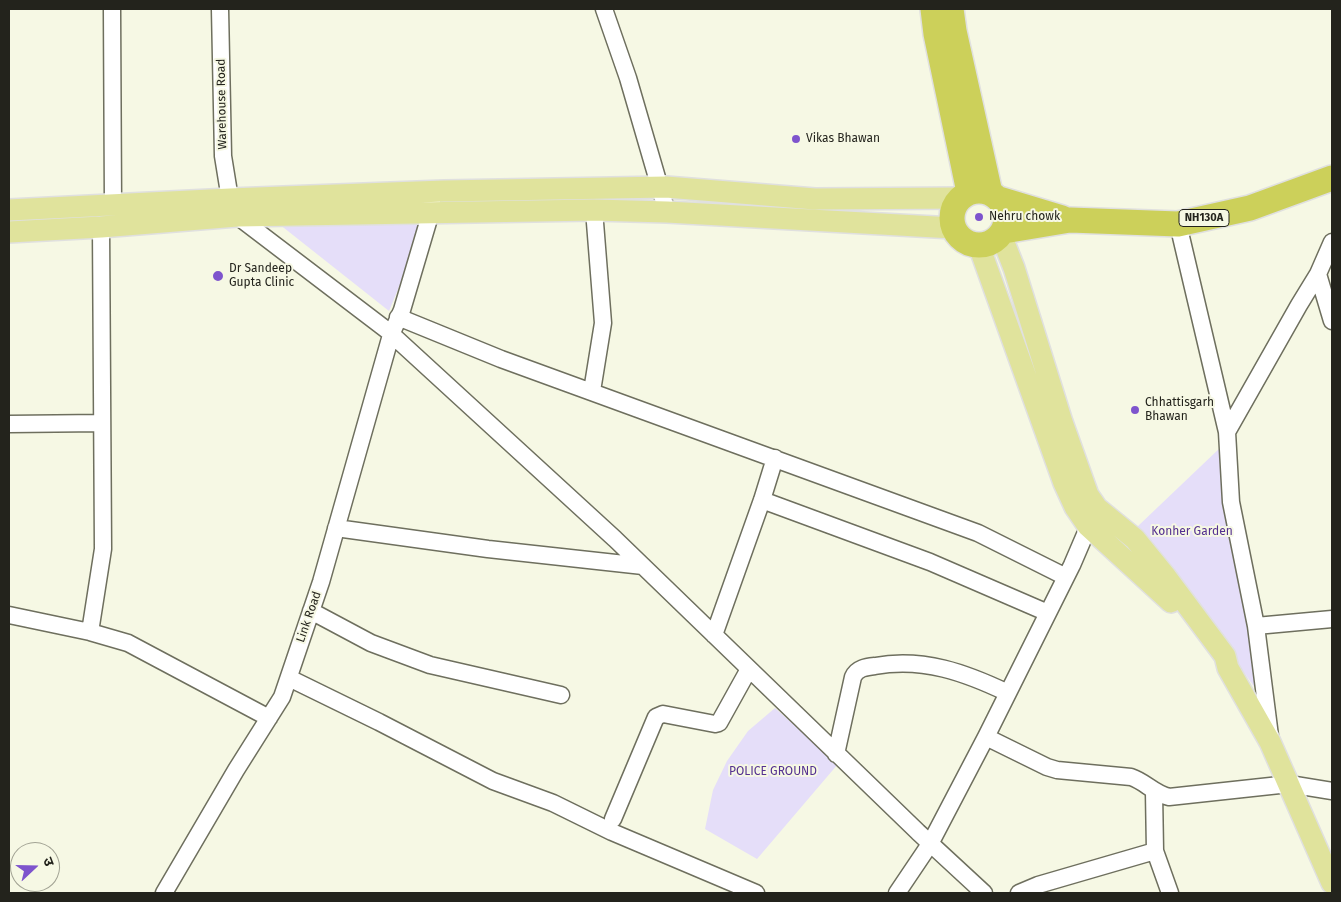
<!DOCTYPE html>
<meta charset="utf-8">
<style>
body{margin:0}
#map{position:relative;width:1341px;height:902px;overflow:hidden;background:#f6f8e4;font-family:"Fira Sans","Noto Sans Devanagari",sans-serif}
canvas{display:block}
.frame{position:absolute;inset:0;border:10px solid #23231c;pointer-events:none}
.north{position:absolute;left:10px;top:842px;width:50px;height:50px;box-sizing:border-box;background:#f6f8e4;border:1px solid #a2a394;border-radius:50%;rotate:69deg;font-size:14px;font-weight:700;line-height:20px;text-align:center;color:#23231c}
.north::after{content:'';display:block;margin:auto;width:18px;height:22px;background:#7e54cd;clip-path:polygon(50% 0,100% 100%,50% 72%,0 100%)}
</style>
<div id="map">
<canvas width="1341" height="902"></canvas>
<div class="frame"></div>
<div class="north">उ</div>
</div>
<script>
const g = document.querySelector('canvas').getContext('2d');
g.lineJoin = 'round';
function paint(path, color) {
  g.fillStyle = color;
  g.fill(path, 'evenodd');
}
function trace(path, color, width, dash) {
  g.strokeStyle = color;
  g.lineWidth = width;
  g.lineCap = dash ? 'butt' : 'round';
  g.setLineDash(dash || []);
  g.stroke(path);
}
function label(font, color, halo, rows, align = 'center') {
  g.font = font + ' "Fira Sans",sans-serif';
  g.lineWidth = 4;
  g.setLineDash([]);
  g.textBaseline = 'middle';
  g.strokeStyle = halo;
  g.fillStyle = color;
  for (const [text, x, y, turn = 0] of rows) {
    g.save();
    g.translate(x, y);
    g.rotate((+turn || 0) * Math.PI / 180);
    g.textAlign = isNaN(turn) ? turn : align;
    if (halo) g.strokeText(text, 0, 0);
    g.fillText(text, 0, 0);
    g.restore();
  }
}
paint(new Path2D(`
 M 426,222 L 389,311 L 279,224 Z
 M 1222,446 L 1233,542 L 1259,694 L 1193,599 L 1137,527 Z
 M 775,708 L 838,764 L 757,859 L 705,829 L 713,790 L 727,761 L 748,731 Z`), '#e5def9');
const minor = new Path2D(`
 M 112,9 L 113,205
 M 220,9 L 223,156 L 230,199 L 237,216 L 388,331 L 615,539 L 918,832 L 984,893
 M 604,9 L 628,78 L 667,212
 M 1178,224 L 1227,432
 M 1318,274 L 1332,321
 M 398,317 L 501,359 L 978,533 L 1066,577
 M 592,391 L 603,323 L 594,210
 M 9,424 L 102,423
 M 762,500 L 930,562 L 1048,613
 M 336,528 L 488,549 L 643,566
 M 311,611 L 371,643 L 430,665 L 561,695
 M 9,615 L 90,632 L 128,643 L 269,718
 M 1256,626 L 1332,619
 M 90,632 L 103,549 L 101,227
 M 714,635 L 762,500 L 775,458
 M 289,678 L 379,722 L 493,781 L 553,803 L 612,832 L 756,893
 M 1270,736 L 1256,626 L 1231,502 L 1227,432 L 1299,305 L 1318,274 L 1332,242
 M 986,737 L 1047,767 L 1057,770 L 1131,777 C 1146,782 1153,793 1169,797 L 1289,784 L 1332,791
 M 836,754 L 853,677 C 857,668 866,667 875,666 C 923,657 966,673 1008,693
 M 1154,792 L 1155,851 L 1170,893
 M 613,819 L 656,717 L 663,714 L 715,724 L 719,723 L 749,669
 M 164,893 L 236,770 L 282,697 L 321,582 L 391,335 L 402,310 L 431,212 L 432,201
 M 897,893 L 930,844 L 986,737 L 1072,565 L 1093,516
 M 1019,893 L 1038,885 L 1155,851`);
const major = new Path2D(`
 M 9,210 L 230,199 L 444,191 L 666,187 L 815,199 L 961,198
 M 9,232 L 101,227 L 237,216 L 594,210 L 667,212 L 953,228
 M 1001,235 L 1014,268 L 1062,422 L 1088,495 L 1097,508 L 1135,539 L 1166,577 L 1225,656 L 1228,668 L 1270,742 L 1332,883
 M 979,246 L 1064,483 L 1075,507 L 1088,526 L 1171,602`);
const highway = new Path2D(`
 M 933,9 L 936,34 L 969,192
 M 951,9 L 954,31 L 990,193
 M952 218a27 27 0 1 1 54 0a27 27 0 1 1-54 0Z
 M 999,199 L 1062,218
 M 1004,231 L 1070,220 L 1178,224 L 1250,208 L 1332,178`);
trace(minor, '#6e6f5e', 19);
trace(major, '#e0e0df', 24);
trace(highway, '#e0e0df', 28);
trace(minor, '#fff', 16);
trace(major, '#e0e39c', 21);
trace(highway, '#ccd05a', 25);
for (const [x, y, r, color] of [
 [796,139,5,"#7e54cd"],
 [979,217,5,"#7e54cd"],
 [218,276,6,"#7e54cd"],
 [1135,410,5,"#7e54cd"]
]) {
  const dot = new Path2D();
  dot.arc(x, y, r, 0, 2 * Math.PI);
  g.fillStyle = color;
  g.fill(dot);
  trace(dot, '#f6f8e4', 2);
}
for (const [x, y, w] of [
 [1204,218,50]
]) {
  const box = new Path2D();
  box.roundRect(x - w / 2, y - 8.5, w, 17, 4);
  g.fillStyle = '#f6f8e4';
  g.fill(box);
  trace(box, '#23231c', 1);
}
label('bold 11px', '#23231c', null, [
 ["NH130A",1204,218]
]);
label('12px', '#23231c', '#f6f8e4', [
 ["Warehouse Road",222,104,-91],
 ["Link Road",309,617,-71]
]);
label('12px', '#23231c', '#f6f8e4', [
 ["Vikas Bhawan",806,139],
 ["Nehru chowk",989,217],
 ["Dr Sandeep",229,269],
 ["Gupta Clinic",229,283],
 ["Chhattisgarh",1145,403],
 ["Bhawan",1145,417]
], 'left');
label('12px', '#543090', '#f6f8e4', [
 ["Konher Garden",1192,532],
 ["POLICE GROUND",773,772]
]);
</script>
